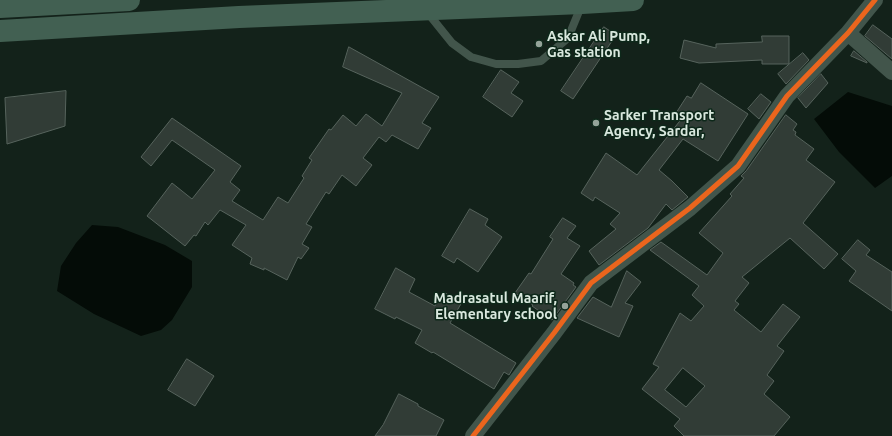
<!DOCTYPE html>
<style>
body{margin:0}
canvas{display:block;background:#13221a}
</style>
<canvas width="892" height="436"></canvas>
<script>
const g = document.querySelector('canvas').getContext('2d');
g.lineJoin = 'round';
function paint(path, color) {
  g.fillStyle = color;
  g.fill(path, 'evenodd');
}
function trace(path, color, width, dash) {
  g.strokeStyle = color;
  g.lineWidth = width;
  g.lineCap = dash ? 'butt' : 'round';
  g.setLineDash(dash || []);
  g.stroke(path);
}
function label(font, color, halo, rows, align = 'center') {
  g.font = font + ' Ubuntu,sans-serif';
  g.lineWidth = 3;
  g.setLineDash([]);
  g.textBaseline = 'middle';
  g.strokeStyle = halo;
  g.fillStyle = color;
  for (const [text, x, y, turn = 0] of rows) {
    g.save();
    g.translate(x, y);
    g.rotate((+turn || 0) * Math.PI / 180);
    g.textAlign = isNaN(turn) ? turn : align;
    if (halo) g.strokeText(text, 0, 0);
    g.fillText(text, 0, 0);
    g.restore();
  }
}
paint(new Path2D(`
 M 848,92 L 892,106 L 892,176 L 875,188 L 839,152 L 814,119 Z
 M 92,225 L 118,227 L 165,245 L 192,261 L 192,287 L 172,320 L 161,330 L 141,336 L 94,314 L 57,291 L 61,266 L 76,243 Z`), '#040c07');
const building = new Path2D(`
 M 873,25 L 892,39 L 892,59 L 865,36 Z
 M 604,27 L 616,35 L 573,99 L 561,91 Z
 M 762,36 L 789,36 L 789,64 L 762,64 L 762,60 L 699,63 L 680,58 L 684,40 L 716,48 L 716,44 L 762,42 Z
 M 349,47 L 439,97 L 422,123 L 431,128 L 418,149 L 392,135 L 386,142 L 379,137 L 363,158 L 372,165 L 356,186 L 342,175 L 329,194 L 326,192 L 306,224 L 312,227 L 302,244 L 309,248 L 301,259 L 298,257 L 287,280 L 264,268 L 264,270 L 250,264 L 252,258 L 232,245 L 246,225 L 220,210 L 208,225 L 205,222 L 196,236 L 194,235 L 185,246 L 147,216 L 172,183 L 192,199 L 215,170 L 172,140 L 151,166 L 141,157 L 172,118 L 241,166 L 230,182 L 240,190 L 232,201 L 263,220 L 278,197 L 288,203 L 304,178 L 302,176 L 312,160 L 309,158 L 329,129 L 331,130 L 343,115 L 356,126 L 366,114 L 382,126 L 402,93 L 343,67 Z
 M 854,51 L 867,62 L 867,63 L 851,56 Z
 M 803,53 L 809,60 L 786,84 L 778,74 Z
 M 501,70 L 519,82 L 511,93 L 523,101 L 512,117 L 483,97 Z
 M 821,74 L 828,83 L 806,108 L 798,98 Z
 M 701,83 L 748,114 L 718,161 L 683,139 L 659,170 L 672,181 L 688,197 L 672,210 L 666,204 L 648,228 L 599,265 L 589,251 L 616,229 L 610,224 L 620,213 L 595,197 L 593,201 L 581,193 L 606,153 L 637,175 L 683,117 L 676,113 L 687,96 L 691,98 Z
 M 66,91 L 65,126 L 7,144 L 5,98 Z
 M 761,94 L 771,102 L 759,119 L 748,109 Z
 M 786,115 L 797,124 L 793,130 L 796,132 L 795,135 L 814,149 L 806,160 L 835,182 L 803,223 L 838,254 L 824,269 L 790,238 L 742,277 L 749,283 L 735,301 L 739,304 L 734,310 L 761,332 L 783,304 L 800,317 L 777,346 L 784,351 L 767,375 L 774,381 L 764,394 L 790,417 L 774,436 L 684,436 L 674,426 L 680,419 L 642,389 L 659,367 L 653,364 L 680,313 L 691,321 L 704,306 L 692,295 L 699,286 L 650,250 L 661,242 L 707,275 L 723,253 L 699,233 L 732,196 L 730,194 L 744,178 L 741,176 L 746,171 ZM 683,368 L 705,386 L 686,407 L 665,390 Z
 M 470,209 L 488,219 L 485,225 L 502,237 L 478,272 L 457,258 L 454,263 L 442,256 Z
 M 563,218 L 576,226 L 567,238 L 580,246 L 561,274 L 574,283 L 573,285 L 576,287 L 552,320 L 532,306 L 533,305 L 515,293 L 529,273 L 531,274 L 553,239 L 550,237 Z
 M 858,240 L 870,250 L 866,255 L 892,272 L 892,311 L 849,281 L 856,271 L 842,259 Z
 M 396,268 L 415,279 L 409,292 L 435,306 L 443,292 L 462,302 L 450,323 L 516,363 L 509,375 L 504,372 L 494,389 L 433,352 L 432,353 L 415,343 L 422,330 L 396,317 L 395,319 L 375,309 Z
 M 627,271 L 641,282 L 625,303 L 633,306 L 619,337 L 577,318 L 593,297 L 611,307 Z
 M 187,359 L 214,376 L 195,406 L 168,390 Z
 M 399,394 L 418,404 L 418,406 L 444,420 L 436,436 L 375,436 L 383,425 Z`);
paint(building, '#313c36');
trace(building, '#56635c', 1);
trace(new Path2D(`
 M 427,12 L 452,43 L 471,57 L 496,64 L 518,64 L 541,61 L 568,38 L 582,4`), '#42554b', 8);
trace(new Path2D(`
 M 848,33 L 892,72
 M 473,436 L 554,333 L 591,283 L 690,208 L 738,166 L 787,96 L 848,33 L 875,0`), '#42554b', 16);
trace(new Path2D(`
 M 0,7 L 129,0
 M 0,31 L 239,17 L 582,3 L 633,0`), '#426052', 22);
trace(new Path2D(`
 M 473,436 L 554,333 L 591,283 L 690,208 L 738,166 L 787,96 L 848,33 L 875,0`), '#eb651d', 5);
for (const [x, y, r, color] of [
 [539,44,4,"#94a399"],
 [596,123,4,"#94a399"],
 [565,306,4,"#94a399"]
]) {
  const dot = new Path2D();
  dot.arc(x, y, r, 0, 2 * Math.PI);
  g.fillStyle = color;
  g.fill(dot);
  trace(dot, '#0d281a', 1.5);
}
label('bold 14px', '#d9e8de', '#0d281a', [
 ["Askar Ali Pump,",547,36],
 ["Gas station",547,52],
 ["Sarker Transport",604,115],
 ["Agency, Sardar,",604,131],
 ["Madrasatul Maarif,",557,298,"right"],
 ["Elementary school",557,314,"right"]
], 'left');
</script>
